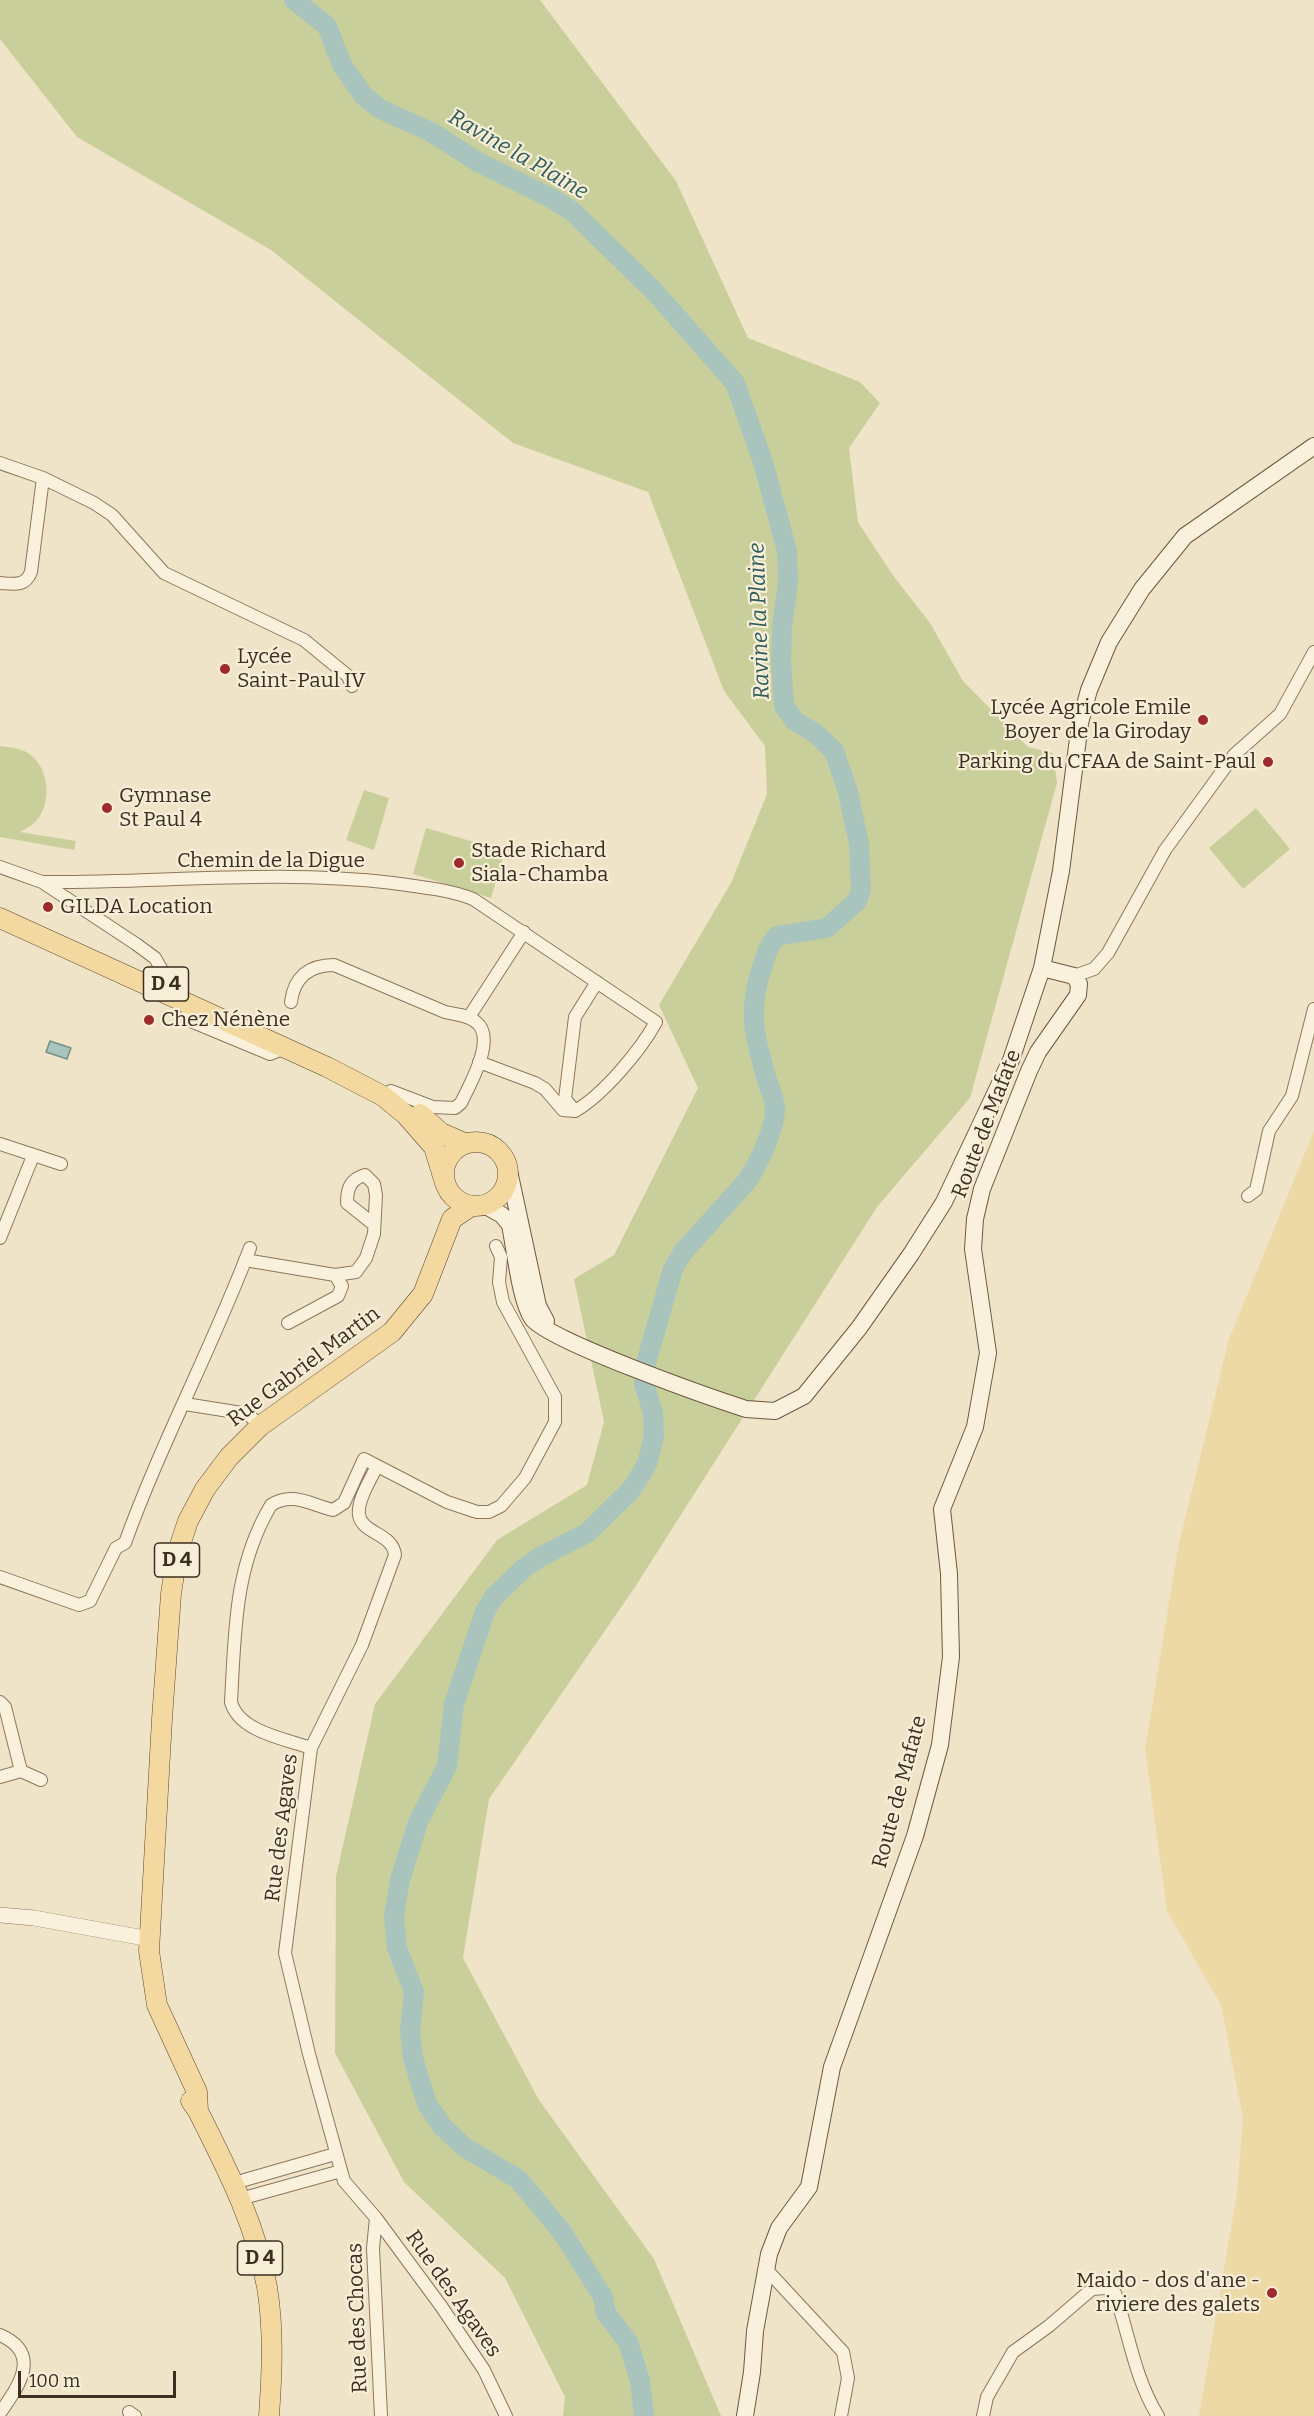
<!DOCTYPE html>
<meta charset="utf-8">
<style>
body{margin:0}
#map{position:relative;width:1314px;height:2416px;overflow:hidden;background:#f0e4c8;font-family:Bitter,serif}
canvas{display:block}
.scale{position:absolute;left:18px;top:2371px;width:158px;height:27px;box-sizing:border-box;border:3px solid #3d2e20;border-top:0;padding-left:8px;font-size:18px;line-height:21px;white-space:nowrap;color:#3d2e20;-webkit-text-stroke:4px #f7eed8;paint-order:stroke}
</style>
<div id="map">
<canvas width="1314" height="2416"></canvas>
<div class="scale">100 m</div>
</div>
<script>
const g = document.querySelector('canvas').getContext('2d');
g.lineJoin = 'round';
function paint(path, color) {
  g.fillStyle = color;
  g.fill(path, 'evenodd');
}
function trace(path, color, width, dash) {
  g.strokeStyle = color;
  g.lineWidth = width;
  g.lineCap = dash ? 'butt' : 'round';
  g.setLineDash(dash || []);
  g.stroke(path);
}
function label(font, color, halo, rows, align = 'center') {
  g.font = font + ' Bitter,serif';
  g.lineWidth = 4.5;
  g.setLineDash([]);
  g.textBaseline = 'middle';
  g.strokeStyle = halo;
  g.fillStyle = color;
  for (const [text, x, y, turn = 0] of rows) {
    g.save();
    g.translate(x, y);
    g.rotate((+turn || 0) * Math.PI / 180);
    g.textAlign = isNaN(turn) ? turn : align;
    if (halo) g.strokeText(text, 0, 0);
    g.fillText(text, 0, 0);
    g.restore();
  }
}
paint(new Path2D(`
 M 0,0 L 540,0 L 676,181 L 748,338 L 860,382 L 880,403 L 849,448 L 858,522 L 892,574 L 930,623 L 963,681 L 1028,747 L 1053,753 L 1057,783 L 970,1098 L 877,1207 L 635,1587 L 489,1799 L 463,1958 L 539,2100 L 654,2259 L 721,2416 L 563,2416 L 565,2397 L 505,2278 L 404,2182 L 335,2053 L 336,1876 L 375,1704 L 497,1540 L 587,1485 L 604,1422 L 574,1279 L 614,1255 L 698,1088 L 659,1005 L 731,883 L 767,794 L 765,746 L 724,691 L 648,492 L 513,443 L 271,250 L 77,137 L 0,39 Z
 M 0,746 C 9,747 20,748 28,753 C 49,766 53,803 36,821 C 32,826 25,829 20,832 L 76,841 L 74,850 L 0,837 Z
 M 364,790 L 389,798 L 374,850 L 346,840 Z
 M 1256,808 L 1290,849 L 1243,889 L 1209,848 Z
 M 426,828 L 505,851 L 491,898 L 413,874 Z`), '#c9cf9b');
paint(new Path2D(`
 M 1314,1131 L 1314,2416 L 1199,2416 L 1237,2193 L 1243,2118 L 1221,2005 L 1167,1911 L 1145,1749 L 1179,1543 L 1229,1339 Z`), '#ecd9a5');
const water = new Path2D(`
 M 50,1041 L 71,1048 L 67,1059 L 46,1052 Z`);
paint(water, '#a9c4bc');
trace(water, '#6f938a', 1.5);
trace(new Path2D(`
 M 294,0 L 327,26 L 342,65 L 363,95 L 380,109 L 431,132 L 478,162 L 553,199 L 573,212 L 654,291 L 735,383 L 763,462 L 787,551 L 788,583 L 782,626 L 781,660 L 784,706 L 795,721 L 815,733 L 834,751 L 848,792 L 859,844 L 861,890 L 857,901 L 827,928 L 777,936 C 768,946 764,961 760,974 C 748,1016 755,1036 766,1077 C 769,1087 774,1097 775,1108 C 776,1128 758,1164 747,1181 L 683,1252 L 673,1269 L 644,1370 L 644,1384 L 653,1412 L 654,1436 L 647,1464 L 631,1490 L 587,1533 L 540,1557 L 524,1568 L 493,1598 L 485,1612 L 454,1704 L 447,1766 L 418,1822 L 400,1880 L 394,1916 L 397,1948 L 414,1992 L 410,2031 L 413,2058 L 427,2104 L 442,2126 L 464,2147 L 518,2179 L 562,2232 L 603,2297 L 606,2313 L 628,2342 L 640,2381 L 644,2416`), '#a9c4bc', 20);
const minor = new Path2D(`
 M 0,463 L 43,478 L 94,503 L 112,515 L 164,573 L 304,640 L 348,676 L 352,686
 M 0,583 C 14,584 25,587 31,572 L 43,478
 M 0,867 L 42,882 L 136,944 L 155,958 L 171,986 L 169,996
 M 42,882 C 159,883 276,869 393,883 C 420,887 447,889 473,899 L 656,1022 C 640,1051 603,1095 575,1111 L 563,1110 L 545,1089 L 535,1083 L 479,1062
 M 1074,976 L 1094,969 L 1108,953 L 1165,850 L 1234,755 L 1280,714 L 1314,652
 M 291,1002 C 294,977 309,965 334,965 L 445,1012 C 456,1015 467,1014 476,1022 C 497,1038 470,1084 461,1103 L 455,1108 L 433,1107 L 391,1091
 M 186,1004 L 189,1018 L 193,1022 L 270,1054 L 285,1048
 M 469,1017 L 524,932
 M 575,1111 L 565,1099 L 575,1017 L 597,982
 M 0,1144 L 61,1164
 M 1248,1196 L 1256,1190 L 1269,1131 L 1292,1096 L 1314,1009
 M 0,1238 L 33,1156
 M 496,1246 L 501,1257
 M 245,1260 L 335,1275 L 356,1272 L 366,1258 L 374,1234 L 376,1195 L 374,1184 L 365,1175 C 350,1179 347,1189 347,1203 L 372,1223
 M 288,1323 L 338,1296 L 342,1286 L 335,1275
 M 185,1404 L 248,1414 L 260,1426
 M 377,1466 C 371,1479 357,1500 359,1515 C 362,1534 393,1533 395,1555 L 362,1645 L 311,1748 L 285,1953 L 309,2054 L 344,2181 L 376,2218 L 441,2306 L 484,2370 L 506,2416
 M 0,1577 L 79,1605 L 90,1601 L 116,1548 L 125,1543 C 161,1443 212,1348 250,1248
 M 0,1702 L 5,1707 L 21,1771
 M 311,1748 C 286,1739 239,1732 231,1702 C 235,1632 234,1567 271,1505 C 293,1491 311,1505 333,1510 L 344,1503 L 364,1459 L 447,1502 L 477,1512 L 489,1512 L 501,1506 L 525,1478 L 555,1422 L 555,1397 L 503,1302 L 499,1282 L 501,1257
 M 0,1777 L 21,1771 L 41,1780
 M 234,2183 L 335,2154
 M 240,2199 L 341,2171
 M 376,2218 L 373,2248 L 381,2416
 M 766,2269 L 843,2352 L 848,2378 L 841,2416
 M 0,2335 C 43,2354 18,2387 0,2413
 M 129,2412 L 135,2416
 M 983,2416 L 987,2397 L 1013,2352 L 1049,2326 L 1092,2289 L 1106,2288 L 1115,2293 C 1129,2335 1135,2379 1158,2416`);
const tertiary = new Path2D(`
 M 0,1915 L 34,1918 L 150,1939`);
const secondary = new Path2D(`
 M 509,1171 L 538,1306 L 546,1321
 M 484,1205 L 502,1215 L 510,1225 C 515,1249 520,1300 532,1318 C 546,1340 712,1398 746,1409 L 775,1411 L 804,1396 L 859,1328 L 911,1254 L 944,1202 L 1011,1060 L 1042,968 L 1061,871 L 1080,723 L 1089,690 L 1109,642 L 1142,589 L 1185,536 L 1314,446
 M 745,2416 L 752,2372 L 755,2331 L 769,2254 L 779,2228 L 809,2187 L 832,2067 L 915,1836 L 940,1745 L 951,1657 L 949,1574 L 942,1509 L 975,1427 L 988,1353 L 973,1249 L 975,1219 L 982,1189 L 1029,1071 L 1038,1052 L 1078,995 L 1079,984 L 1074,976 L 1042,968`);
const primary = new Path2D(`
 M 0,918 L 327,1067 L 383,1096 L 406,1115 L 434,1147 L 445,1183
 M 420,1114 L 441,1133 L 464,1143
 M444 1174a32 32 0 1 1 64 0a32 32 0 1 1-64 0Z
 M 191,2101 L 198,2111 C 226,2167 256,2224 267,2287 C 274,2330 272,2373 269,2416
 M 198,2111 L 197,2092 L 157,2005 L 149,1951 L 162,1719 L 171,1594 L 177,1554 L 188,1521 L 205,1489 L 229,1457 L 260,1426 L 392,1332 L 423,1294 L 452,1219 L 471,1206`);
trace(minor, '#8d765c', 14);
trace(tertiary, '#8d765c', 16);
trace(secondary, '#6f573f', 18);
trace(primary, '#5b4430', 21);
trace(minor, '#faf1dc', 12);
trace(tertiary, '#faf1dc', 15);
trace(secondary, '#faf1dc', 16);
trace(primary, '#f3d9a0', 20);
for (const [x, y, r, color] of [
 [225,669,6,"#9e2a2b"],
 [1203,720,6,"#9e2a2b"],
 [1268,762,6,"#9e2a2b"],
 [107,808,6,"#9e2a2b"],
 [459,863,6,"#9e2a2b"],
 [48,907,6,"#9e2a2b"],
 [149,1020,6,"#9e2a2b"],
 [1272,2293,6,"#9e2a2b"]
]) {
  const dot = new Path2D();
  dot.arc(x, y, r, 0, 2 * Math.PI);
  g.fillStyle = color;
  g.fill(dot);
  trace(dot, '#f7eed8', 2);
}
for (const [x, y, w] of [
 [166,984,45],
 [177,1560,45],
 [260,2258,45]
]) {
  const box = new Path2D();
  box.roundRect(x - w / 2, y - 17, w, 34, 4.5);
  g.fillStyle = '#f7eed8';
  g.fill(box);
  trace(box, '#3d2e20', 1.5);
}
label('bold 20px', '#3d2e20', null, [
 ["D 4",166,984],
 ["D 4",177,1560],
 ["D 4",260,2258]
]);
label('21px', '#3d2e20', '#f7eed8', [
 ["Lycée",237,657],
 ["Saint-Paul IV",237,681],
 ["Lycée Agricole Emile",1191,708,"right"],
 ["Boyer de la Giroday",1191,732,"right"],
 ["Parking du CFAA de Saint-Paul",1256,762,"right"],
 ["Gymnase",119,796],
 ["St Paul 4",119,820],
 ["Stade Richard",471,851],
 ["Siala-Chamba",471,875],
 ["GILDA Location",60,907],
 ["Chez Nénène",161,1020],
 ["Maido - dos d'ane -",1260,2281,"right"],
 ["riviere des galets",1260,2305,"right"]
], 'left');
label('21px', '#3d2e20', '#f7eed8', [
 ["Chemin de la Digue",271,861],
 ["Route de Mafate",987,1124,-69],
 ["Rue Gabriel Martin",304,1367,-37],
 ["Route de Mafate",900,1792,-75],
 ["Rue des Agaves",282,1828,-83],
 ["Rue des Agaves",453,2294,55],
 ["Rue des Chocas",358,2318,-92]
]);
label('italic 22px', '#2f5d5a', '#f7eed8', [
 ["Ravine la Plaine",518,155,30],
 ["Ravine la Plaine",760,621,-92]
]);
</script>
